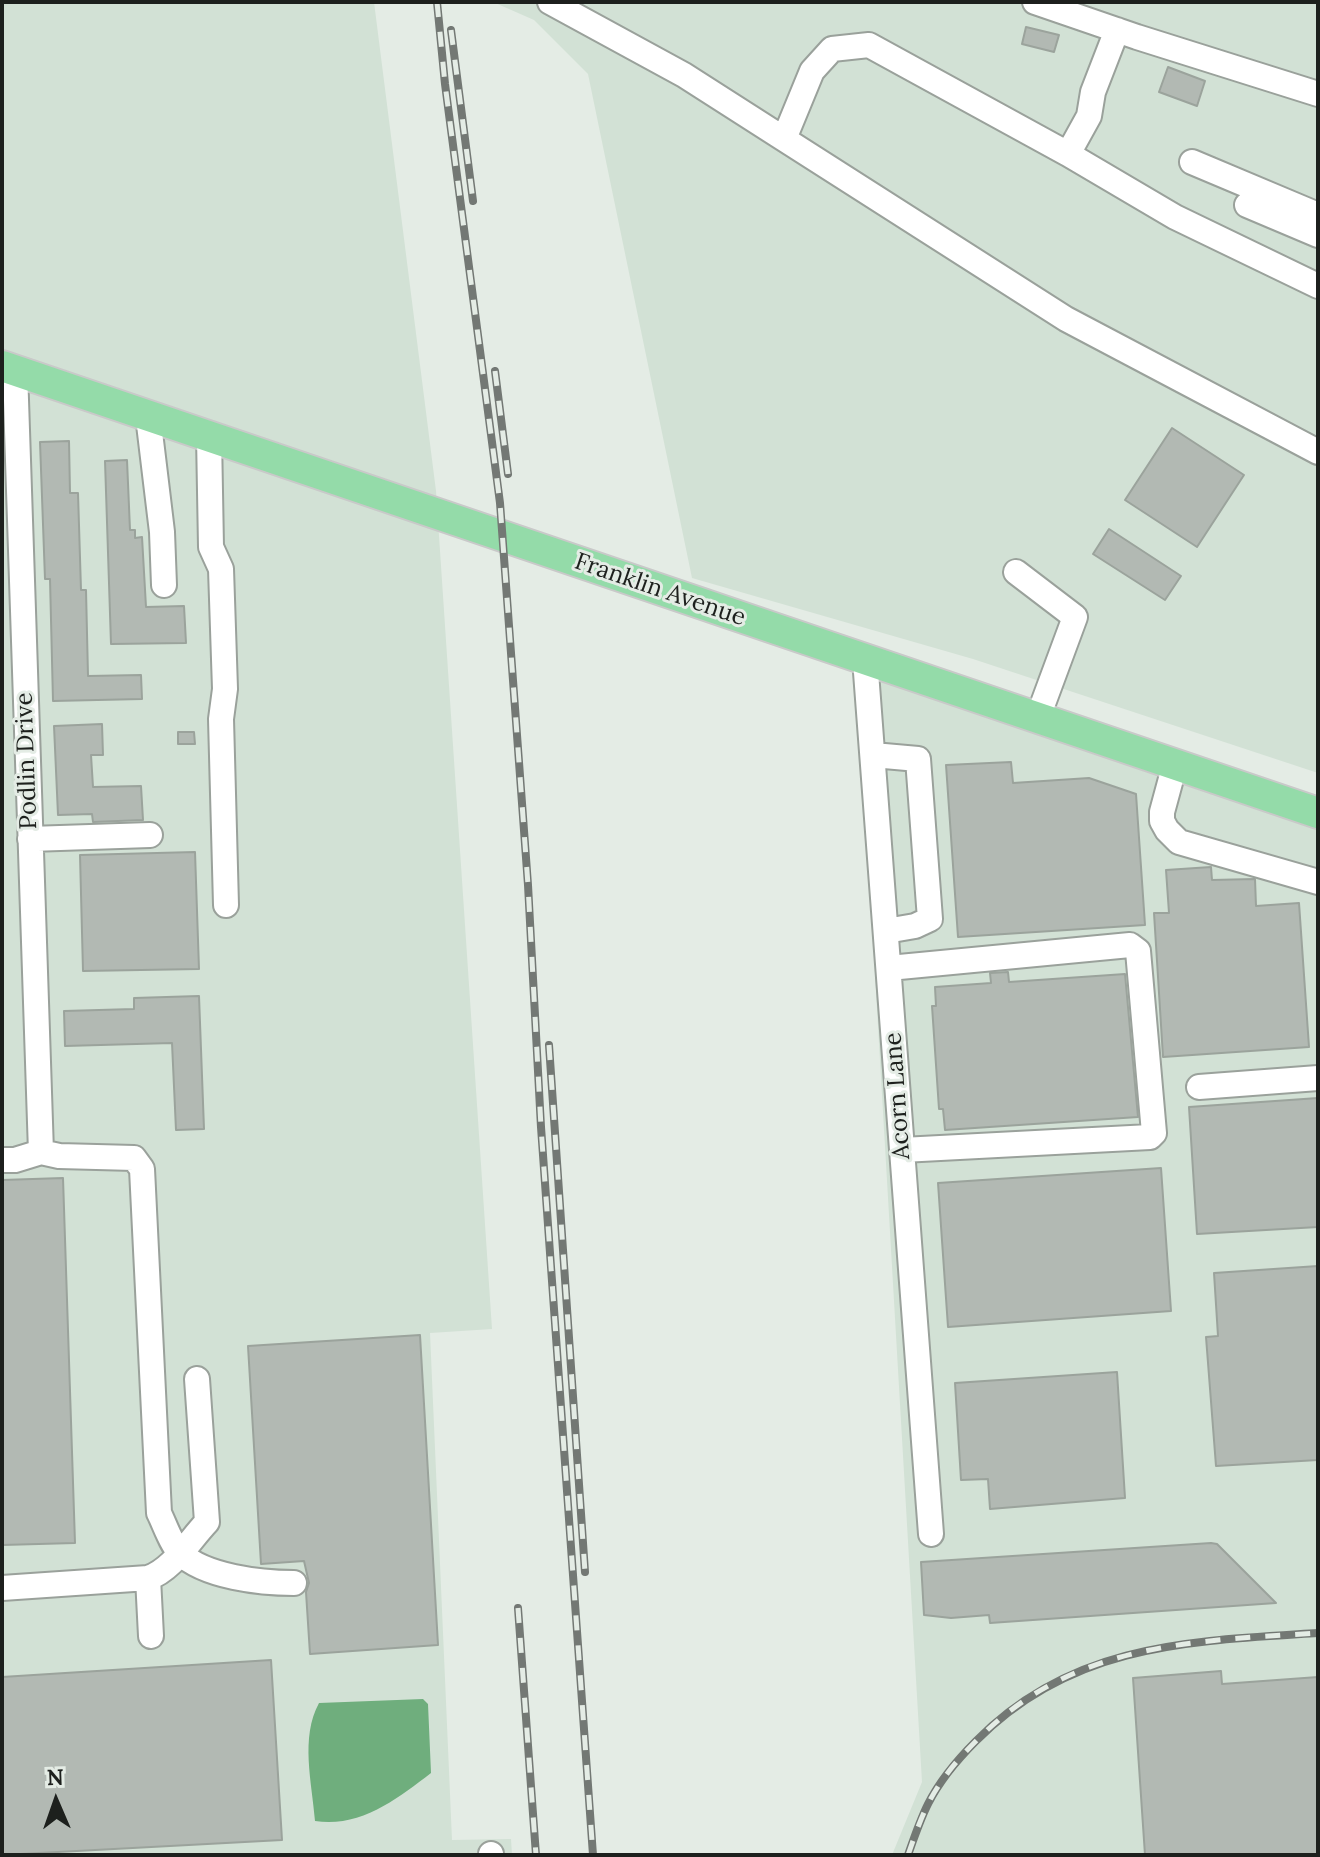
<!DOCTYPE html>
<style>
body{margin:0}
#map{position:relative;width:1320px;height:1857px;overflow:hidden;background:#e4ece5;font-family:Lora,serif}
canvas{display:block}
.frame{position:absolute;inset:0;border:4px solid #1d201d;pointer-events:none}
.north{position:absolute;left:16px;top:1761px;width:80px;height:80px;-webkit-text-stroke:6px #e4ece5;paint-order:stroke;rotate:358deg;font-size:22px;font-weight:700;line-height:32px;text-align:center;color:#1d201d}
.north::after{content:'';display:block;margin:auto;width:28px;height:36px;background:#1d201d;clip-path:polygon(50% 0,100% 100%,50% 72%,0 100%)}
</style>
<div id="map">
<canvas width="1320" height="1857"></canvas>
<div class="frame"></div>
<div class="north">N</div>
</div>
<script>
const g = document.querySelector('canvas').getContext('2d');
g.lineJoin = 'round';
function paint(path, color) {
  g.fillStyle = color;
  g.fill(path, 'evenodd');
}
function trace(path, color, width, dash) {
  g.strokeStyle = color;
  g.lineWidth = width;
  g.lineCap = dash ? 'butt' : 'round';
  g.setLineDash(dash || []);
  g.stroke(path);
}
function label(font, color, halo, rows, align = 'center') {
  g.font = font + ' Lora,serif';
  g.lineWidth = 6;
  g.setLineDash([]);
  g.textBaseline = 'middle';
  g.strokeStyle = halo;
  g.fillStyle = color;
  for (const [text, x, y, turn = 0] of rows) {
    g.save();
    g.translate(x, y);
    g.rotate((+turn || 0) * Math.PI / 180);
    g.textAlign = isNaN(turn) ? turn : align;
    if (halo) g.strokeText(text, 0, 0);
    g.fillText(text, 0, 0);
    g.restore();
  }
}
paint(new Path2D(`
 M 2,2 L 374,2 L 436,491 L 492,1329 L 430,1333 L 452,1840 L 511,1839 L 512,1855 L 2,1855 Z
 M 493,2 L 1318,2 L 1318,773 L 973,659 L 692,578 L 588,74 L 534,20 Z
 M 857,665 L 1318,825 L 1318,1855 L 892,1855 L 922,1782 Z`), '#d2e1d5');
paint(new Path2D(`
 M 423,1699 L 428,1704 L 431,1773 C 397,1799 360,1828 315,1821 C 312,1782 300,1738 319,1703 Z`), '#6fae7d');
const building = new Path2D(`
 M 1026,27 L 1059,35 L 1054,52 L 1022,44 Z
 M 1168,67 L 1205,81 L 1197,106 L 1159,92 Z
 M 1172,428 L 1244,475 L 1197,547 L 1125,500 Z
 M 69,441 L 70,493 L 78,493 L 81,590 L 86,590 L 88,676 L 141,675 L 142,699 L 53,701 L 50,579 L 45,579 L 40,442 Z
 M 127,460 L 130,530 L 135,530 L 135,538 L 142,537 L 146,607 L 184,606 L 186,643 L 111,644 L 105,461 Z
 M 1109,529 L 1181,576 L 1165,600 L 1093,554 Z
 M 102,724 L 103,755 L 91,755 L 93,787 L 141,786 L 143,820 L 93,822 L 92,814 L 58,815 L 54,726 Z
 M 178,732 L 194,732 L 195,744 L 178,744 Z
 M 1011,762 L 1013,783 L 1089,778 L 1136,794 L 1145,925 L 958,937 L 946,765 Z
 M 195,852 L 199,969 L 83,971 L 80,855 Z
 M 1211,867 L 1212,880 L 1255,879 L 1256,906 L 1299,903 L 1309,1047 L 1163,1057 L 1154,913 L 1169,913 L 1166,870 Z
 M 1008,972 L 1009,982 L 1125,974 L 1138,1117 L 945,1130 L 943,1109 L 939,1109 L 932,1006 L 936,1006 L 935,987 L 991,983 L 990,973 Z
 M 199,996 L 204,1129 L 176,1130 L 172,1043 L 65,1046 L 64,1011 L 134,1009 L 134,998 Z
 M 1318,1098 L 1318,1227 L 1197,1234 L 1189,1107 Z
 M 1161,1168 L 1171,1311 L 948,1327 L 938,1183 Z
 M 63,1178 L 75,1543 L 2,1545 L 2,1180 Z
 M 1318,1266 L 1318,1460 L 1216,1466 L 1206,1337 L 1218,1336 L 1214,1273 Z
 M 420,1335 L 438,1645 L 310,1654 L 306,1592 L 309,1583 L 304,1561 L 261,1564 L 248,1346 Z
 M 1117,1372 L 1125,1498 L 990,1509 L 988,1479 L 961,1480 L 955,1383 Z
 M 1211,1543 L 1217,1544 L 1276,1603 L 990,1623 L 989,1615 L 951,1618 L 924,1615 L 921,1562 Z
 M 271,1660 L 282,1840 L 2,1855 L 2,1677 Z
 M 1221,1671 L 1222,1684 L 1318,1677 L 1318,1855 L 1145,1855 L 1133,1678 Z`);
paint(building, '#b2b9b3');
trace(building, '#9ba39c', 2);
const minor = new Path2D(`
 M 550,2 L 684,75 L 784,139 L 812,71 L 832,49 L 869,45 L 1068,154 L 1175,217 L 1318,286
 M 1035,2 L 1137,37 L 1318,94
 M 784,139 L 1066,319 L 1318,452
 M 1068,154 L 1089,116 L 1093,92 L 1117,30
 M 1192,162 L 1318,215
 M 1247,205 L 1318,235
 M 15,370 L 41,1152
 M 148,416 L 162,532 L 164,585
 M 209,436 L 211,547 L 221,569 L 225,689 L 221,719 L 226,905
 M 1016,572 L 1075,617 L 1038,717
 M 865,659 L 931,1534
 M 873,755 L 918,759 L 930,919 L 915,926 L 886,931
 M 1175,764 L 1162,812 L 1162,821 L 1167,830 L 1179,842 L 1318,882
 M 30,839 L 150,835
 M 889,968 L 1130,945 L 1138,951 L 1154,1133 L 1150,1137 L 902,1150
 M 1199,1087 L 1318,1078
 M 2,1160 L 15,1160 L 41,1152 L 59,1156 L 134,1158 L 142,1169 L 159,1513 C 165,1525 171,1544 180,1553 C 205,1577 261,1583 294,1583
 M 148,1578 L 151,1636
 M 2,1588 L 148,1578 C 172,1570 189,1541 207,1522 L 197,1379
 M 491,1854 L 491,1855`);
const major = new Path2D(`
 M 2,366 L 1318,813`);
trace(minor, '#9aa19b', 28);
trace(major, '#c9c9c9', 34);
trace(minor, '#fff', 24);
trace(major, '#94dba9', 30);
const rail = new Path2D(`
 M 437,2 L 445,84 L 500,503 L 528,885 L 541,1127 L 593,1855
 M 451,30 L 473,201
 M 495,371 L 508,474
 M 549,1045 L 585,1572
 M 518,1608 L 536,1855
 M 908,1855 C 914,1838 920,1820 928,1804 C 940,1780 958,1759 976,1741 C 1072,1643 1191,1641 1318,1633`);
trace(rail, '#737874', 8);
trace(rail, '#e4ece5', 5, [15]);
label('24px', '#1d201d', '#e4ece5', [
 ["Franklin Avenue",660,590,19],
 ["Podlin Drive",27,761,-92],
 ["Acorn Lane",898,1096,-94]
]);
</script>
